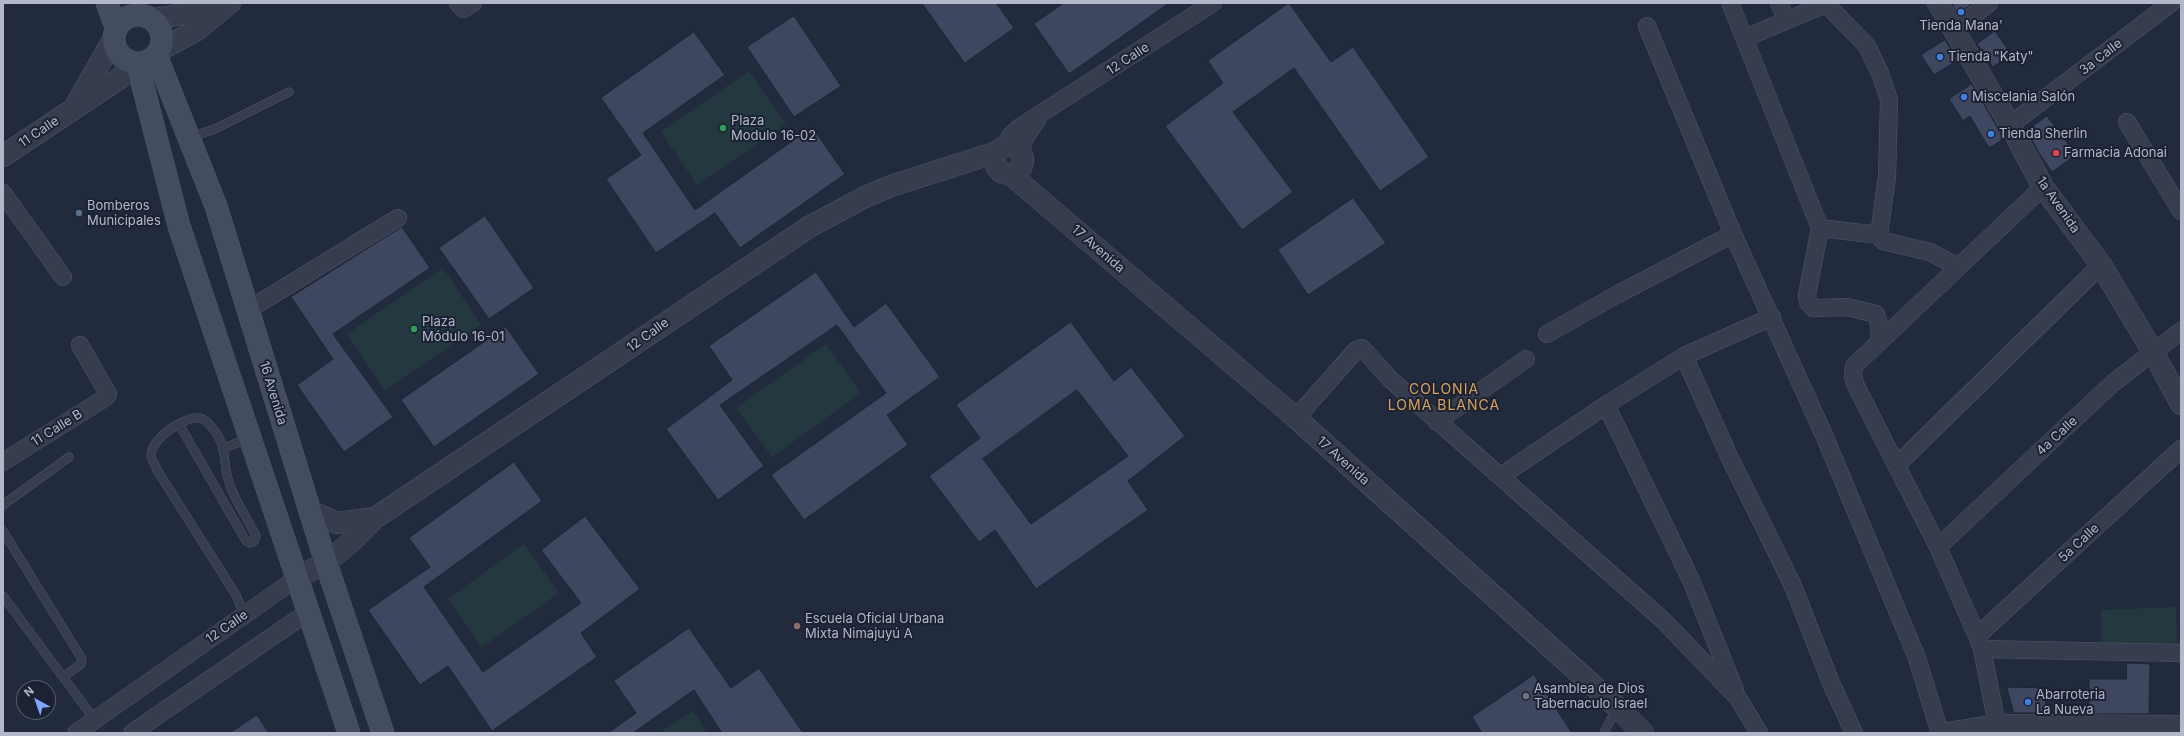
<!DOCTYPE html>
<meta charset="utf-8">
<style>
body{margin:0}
#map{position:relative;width:2184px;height:736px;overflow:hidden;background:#222b3e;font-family:Inter,sans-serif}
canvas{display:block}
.frame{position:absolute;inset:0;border:4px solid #b2b8c9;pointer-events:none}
.north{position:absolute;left:16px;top:680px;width:40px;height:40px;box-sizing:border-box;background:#1b2233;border:1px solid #575e6f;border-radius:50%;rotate:320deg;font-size:11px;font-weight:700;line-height:16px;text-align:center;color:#b2b8c9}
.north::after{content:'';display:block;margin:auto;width:14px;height:18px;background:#83a4fd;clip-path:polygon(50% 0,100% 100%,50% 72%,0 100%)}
</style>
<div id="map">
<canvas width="2184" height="736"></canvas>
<div class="frame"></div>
<div class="north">N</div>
</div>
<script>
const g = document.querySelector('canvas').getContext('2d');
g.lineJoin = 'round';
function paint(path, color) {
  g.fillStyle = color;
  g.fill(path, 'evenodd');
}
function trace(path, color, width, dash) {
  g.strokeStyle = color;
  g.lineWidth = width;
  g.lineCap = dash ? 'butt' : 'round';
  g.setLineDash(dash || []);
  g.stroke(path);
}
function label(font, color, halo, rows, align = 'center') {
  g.font = font + ' Inter,sans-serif';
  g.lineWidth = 4;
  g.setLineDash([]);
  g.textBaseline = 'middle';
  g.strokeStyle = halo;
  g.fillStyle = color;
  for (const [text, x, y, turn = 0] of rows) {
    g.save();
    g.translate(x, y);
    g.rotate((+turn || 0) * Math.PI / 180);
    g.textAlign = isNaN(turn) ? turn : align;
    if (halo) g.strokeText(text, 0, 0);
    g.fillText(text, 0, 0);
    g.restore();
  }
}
paint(new Path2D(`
 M 749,71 L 786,124 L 697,185 L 661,132 Z
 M 443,268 L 481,325 L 385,390 L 347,334 Z
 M 826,344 L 861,393 L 772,457 L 736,408 Z
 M 524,544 L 559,593 L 482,647 L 448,599 Z
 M 2176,607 L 2177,647 L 2102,650 L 2101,610 Z
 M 693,711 L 707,733 L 659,733 Z`), '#24393f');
const building = new Path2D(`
 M 922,3 L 996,3 L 1014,28 L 965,63 Z
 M 1064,3 L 1169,3 L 1069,74 L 1034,24 Z
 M 1289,3 L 1331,62 L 1353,47 L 1429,157 L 1380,191 L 1294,68 L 1233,112 L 1293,192 L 1242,230 L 1165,126 L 1223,83 L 1208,61 Z
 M 1952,3 L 1973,3 L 1958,14 Z
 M 794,16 L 841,86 L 794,117 L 747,47 Z
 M 1995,31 L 2011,54 L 1993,67 L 1977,44 Z
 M 694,32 L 725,75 L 643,133 L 695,210 L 812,127 L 845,174 L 740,248 L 715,213 L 656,253 L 606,179 L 641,155 L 601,98 Z
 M 1945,40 L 1958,60 L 1934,75 L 1921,55 Z
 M 1972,84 L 2004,139 L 1989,148 L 1970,116 L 1963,121 L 1949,99 Z
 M 2047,116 L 2076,155 L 2052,172 L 2039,153 L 2027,131 Z
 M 1353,198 L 1386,243 L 1308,295 L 1278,250 Z
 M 485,216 L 534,288 L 489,319 L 439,248 Z
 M 402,227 L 430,268 L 333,334 L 393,417 L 344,452 L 297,385 L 333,359 L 291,297 Z
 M 816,272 L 854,327 L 886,303 L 940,377 L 887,415 L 908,445 L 804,520 L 771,475 L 886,393 L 837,325 L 720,405 L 764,466 L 718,500 L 666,429 L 732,380 L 709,346 Z
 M 1071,322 L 1114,381 L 1131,367 L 1185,436 L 1128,481 L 1148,510 L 1036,589 L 995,530 L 979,542 L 929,476 L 980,438 L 956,405 ZM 1077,390 L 1128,456 L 1031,524 L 983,459 Z
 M 506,327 L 539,374 L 434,447 L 401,400 Z
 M 514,462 L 542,501 L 424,587 L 483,672 L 581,603 L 541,550 L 585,516 L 640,589 L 581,633 L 597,657 L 492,731 L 448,666 L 420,685 L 368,610 L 430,567 L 409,538 Z
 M 689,628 L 731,688 L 759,668 L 803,733 L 722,733 L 694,690 L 633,733 L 608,733 L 636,713 L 614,681 Z
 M 2127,663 L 2150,664 L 2149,714 L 2089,714 L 2089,679 L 2126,679 Z
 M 1534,675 L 1572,733 L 1482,733 L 1472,717 Z
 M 2007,687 L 2046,688 L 2045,713 L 2014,713 Z
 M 257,715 L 269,733 L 230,733 Z`);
paint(building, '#3e475f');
trace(building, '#1d2435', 1);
const service = new Path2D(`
 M 189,138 L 217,128 L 289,92
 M 179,424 L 246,541 L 250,543 L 254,541 L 256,536 C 248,519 236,503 230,485 C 222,466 228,447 214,430 C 212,427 207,421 203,419 C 188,412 150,439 151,456 C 152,460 156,466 157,470 L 236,595 L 244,614
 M 224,448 L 250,438
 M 3,505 L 69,457
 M 3,531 L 82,659 L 81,664 L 63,677
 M 3,596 L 95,720
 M 1604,733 L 1617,707`);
const minor = new Path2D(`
 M 458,3 L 463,9 L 473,3
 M 1779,3 L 1787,20
 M 1825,3 L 1867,46 L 1880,73 L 1889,100 L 1887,177 L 1879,235 L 1883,241 L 1930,252 L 1958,267
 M 1731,5 L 1820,228 L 1879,235
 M 1647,26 L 1733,234 L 1824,435 L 1917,658 L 1940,733
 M 1954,30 L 1989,3
 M 1745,38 L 1826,4
 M 2127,122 L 2181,211
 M 2010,125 L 2171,3
 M 1005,146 L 1011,135 L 1020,127 L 1213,3
 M 1021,151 L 1023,141 L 1037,120
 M 3,193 L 63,277
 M 1820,228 L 1807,295 L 1808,302 L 1813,308 L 1847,307 L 1876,314 L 1879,324 L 1880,341
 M 248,310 L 398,218
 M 1547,334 L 1618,294 L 1733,234
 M 1684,356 L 1729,456 L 1793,586 L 1831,683 L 1854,733
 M 1606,405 L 1691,580 L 1735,690
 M 1296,418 L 1356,350 L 1362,348 L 1391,380 L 1664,621 L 1738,698 L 1759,733
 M 1437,422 L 1526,359
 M 3,462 L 105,398 L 108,394 L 80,345
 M 1897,465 L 2101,265
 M 1501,476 L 1606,405 L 1684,356 L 1772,317
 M 1938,547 L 2113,383 L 2181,331
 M 1977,636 L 2181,449
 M 1982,649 L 2181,653
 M 1997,725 L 1982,649 L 1977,636 L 1938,547 L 1855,384 L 1853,375 L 1854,366 L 2043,187
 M 76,733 L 297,578
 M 132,733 L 308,612`);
const tertiary = new Path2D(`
 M 1938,3 L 2010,125 L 2043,187 L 2101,265 L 2153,352 L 2181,404
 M 153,19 L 203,11 L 223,5
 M 160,50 L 197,30 L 230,3
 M 76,105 L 114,38
 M995 160a14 14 0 1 1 28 0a14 14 0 1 1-28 0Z
 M 3,156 L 120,78 L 135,63
 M 1010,174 L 1296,418 L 1617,707 L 1643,733
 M 310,511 L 337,523 L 375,518
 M 297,578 C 332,560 348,547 375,518 L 809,227 L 865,197 L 891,186 L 997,152
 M 1948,733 L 1997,725 L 2181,726`);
const secondary = new Path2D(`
 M 107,3 L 116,27
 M114 39a24 24 0 1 1 48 0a24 24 0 1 1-48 0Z
 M 156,55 L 216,206 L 326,563 L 383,733
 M 137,63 L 179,226 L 349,733`);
trace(service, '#515869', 9);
trace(minor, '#515869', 18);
trace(tertiary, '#515869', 22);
trace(secondary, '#515869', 23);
trace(service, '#363d4e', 8);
trace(minor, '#363d4e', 17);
trace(tertiary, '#363d4e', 21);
trace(secondary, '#444c61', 22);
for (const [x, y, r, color] of [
 [1961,12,4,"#3f7fe0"],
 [1940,57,4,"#3f7fe0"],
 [1964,97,4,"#3f7fe0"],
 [723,128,4,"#2e9e5b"],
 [1991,134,4,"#3f7fe0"],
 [2056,153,4,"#e0444e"],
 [79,213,4,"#5c6f8a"],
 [414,329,4,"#2e9e5b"],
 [797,626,4,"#8d6e63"],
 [1526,696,4,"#6b7280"],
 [2028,702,4,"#3f7fe0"]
]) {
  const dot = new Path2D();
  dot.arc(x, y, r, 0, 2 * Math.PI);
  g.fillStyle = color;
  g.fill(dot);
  trace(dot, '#1b2233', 1.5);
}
label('13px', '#b2b8c9', '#1b2233', [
 ["Tienda Mana'",1961,26,"center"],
 ["Tienda \"Katy\"",1948,57],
 ["Miscelania Salón",1972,97],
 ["Plaza",731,121],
 ["Modulo 16-02",731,136],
 ["Tienda Sherlin",1999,134],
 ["Farmacia Adonai",2064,153],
 ["Bomberos",87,206],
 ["Municipales",87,221],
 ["Plaza",422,322],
 ["Módulo 16-01",422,337],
 ["Escuela Oficial Urbana",805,619],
 ["Mixta Nimajuyú A",805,634],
 ["Asamblea de Dios",1534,689],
 ["Tabernaculo Israel",1534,704],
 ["Abarroteria",2036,695],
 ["La Nueva",2036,710]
], 'left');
label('13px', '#b2b8c9', '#1b2233', [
 ["3a Calle",2101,57,-38],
 ["12 Calle",1128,59,-33],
 ["11 Calle",39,132,-34],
 ["1a Avenida",2058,205,55],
 ["17 Avenida",1098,249,41],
 ["12 Calle",648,335,-36],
 ["16 Avenida",273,393,73],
 ["11 Calle B",57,428,-32],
 ["4a Calle",2057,436,-43],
 ["17 Avenida",1343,461,42],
 ["5a Calle",2079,543,-43],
 ["12 Calle",227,627,-35]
]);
g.letterSpacing = '1px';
label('14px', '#daa25c', '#1b2233', [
 ["COLONIA",1444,390],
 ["LOMA BLANCA",1444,406]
]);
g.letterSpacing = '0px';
</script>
